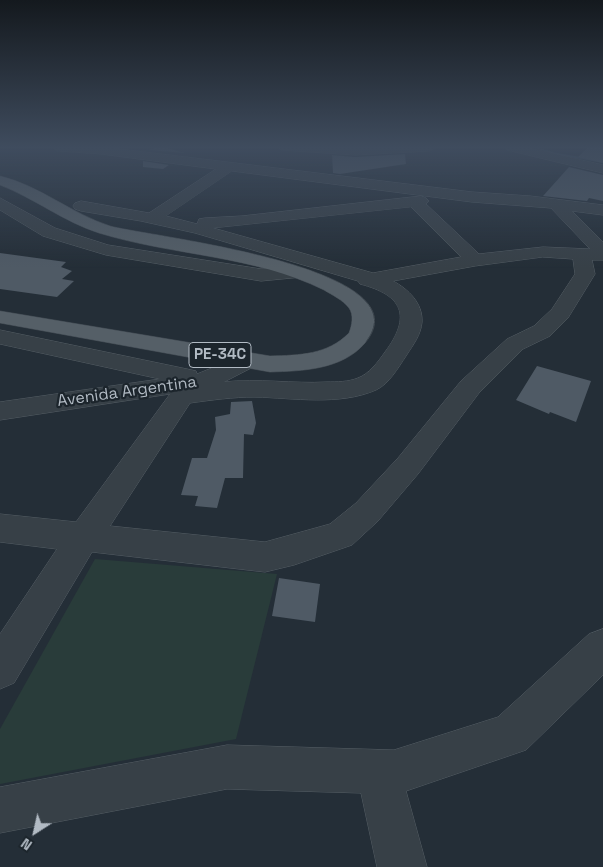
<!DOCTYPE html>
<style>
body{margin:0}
#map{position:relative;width:603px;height:867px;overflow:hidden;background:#242e37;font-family:"Space Grotesk",sans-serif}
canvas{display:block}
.north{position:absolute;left:10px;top:807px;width:50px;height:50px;-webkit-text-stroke:4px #1c252c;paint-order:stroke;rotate:215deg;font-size:14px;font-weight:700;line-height:20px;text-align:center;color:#b2bbc4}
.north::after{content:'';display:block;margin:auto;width:18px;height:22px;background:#b2bbc4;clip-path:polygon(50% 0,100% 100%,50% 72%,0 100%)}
</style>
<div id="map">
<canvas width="603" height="867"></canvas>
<div class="north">N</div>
</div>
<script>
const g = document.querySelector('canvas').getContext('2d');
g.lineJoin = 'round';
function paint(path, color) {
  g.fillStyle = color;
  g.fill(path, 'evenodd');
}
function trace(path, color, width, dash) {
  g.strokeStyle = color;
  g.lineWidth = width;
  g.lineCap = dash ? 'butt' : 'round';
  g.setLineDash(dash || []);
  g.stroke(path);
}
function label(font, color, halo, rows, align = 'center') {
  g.font = font + ' "Space Grotesk",sans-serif';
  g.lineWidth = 4.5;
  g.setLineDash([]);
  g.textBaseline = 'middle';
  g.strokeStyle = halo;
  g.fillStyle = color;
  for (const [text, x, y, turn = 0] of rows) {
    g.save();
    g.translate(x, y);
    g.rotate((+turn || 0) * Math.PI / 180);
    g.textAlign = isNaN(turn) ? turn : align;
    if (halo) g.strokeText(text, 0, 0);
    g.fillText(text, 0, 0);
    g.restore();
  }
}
paint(new Path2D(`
 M 95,559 L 277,574 L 236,739 L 0,784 L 0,729 Z`), '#293c3a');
paint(new Path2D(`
 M 531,147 L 535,147 L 558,153 L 603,161 L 603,163 L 558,155 Z`), '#3b4d5e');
paint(new Path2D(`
 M 159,147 L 164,147 L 185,153 L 147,150 Z
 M 588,147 L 603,147 L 603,163 L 578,157 Z
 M 405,154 L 406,164 L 340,174 L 333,173 L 332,155 L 355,157 Z
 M 143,161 L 169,165 L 163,169 L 143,167 Z
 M 569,167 L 603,175 L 603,201 L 589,198 L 587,201 L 543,196 Z
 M 0,253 L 66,262 L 61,267 L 72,271 L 62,279 L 74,281 L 57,297 L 0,289 Z
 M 537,366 L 591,381 L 576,422 L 550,412 L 549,414 L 516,400 Z
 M 252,401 L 256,423 L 253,435 L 244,434 L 243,478 L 225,478 L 217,508 L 195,506 L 198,496 L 181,495 L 192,458 L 207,458 L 216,430 L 215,417 L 230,414 L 231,402 Z
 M 279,578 L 320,584 L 315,622 L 272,616 Z`), '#4f5a65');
const minor = new Path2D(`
 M 52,147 L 104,147 L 472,192 L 530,196 L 603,205 L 603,215 L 572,211 L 603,242 L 603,260 L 592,260 L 595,274 L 568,318 L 550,336 L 523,349 L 479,393 L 418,474 L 378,521 L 352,545 L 294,565 L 265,572 L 92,552 L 14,683 L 0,689 L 0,634 L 57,549 L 0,542 L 0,514 L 76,522 L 170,394 L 0,420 L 0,402 L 160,379 L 0,344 L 0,330 L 187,369 L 196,371 L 197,374 L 249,353 L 257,355 L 261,360 L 257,365 L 224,382 C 258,378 293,384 327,382 C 337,382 348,382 358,378 C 369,374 378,362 385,352 C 412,316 403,295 360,284 L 358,281 L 195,233 L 141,221 L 81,211 L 75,209 L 73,206 L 75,203 L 81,201 L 149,213 L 216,169 L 101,154 L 58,151 ZM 232,171 L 472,202 L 551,208 L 590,249 L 543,247 L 479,254 L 426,204 L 429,201 L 426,198 L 421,196 L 242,216 L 205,218 L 199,219 L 197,224 L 166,216 ZM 411,207 L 461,257 L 373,273 L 213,228 ZM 543,257 L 573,259 L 575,274 L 552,309 L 534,326 L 507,339 L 461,381 L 398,458 L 356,503 L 330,524 L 265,542 L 110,526 L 190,403 C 212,400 233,397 255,397 C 294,398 339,406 376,390 C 389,384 398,368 406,356 C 413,345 421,335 422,322 C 423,303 408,289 393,281 L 475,266 Z
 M 279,147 L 436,147 L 430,151 L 355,155 L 281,150 Z
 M 505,147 L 525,147 L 603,165 L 603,173 L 507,150 Z
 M 0,198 L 55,228 L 108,245 L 261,269 L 295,267 L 302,269 L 305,273 L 302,277 L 261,281 L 106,255 L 43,236 L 0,210 Z
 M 603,629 L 603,675 L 526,750 L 406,791 L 427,867 L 377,867 L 361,793 L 227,789 L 0,833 L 0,787 L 227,745 L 394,750 L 498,717 L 589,634 Z`);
const major = new Path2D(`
 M 0,176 C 39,185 72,214 110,226 C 144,236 430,266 365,343 C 342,370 302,371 270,372 L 0,323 L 0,311 L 270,356 C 300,355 327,355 349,333 C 352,325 354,315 349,308 C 343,300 332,295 324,290 C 253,255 174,256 99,233 C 64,222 34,198 0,185 Z`);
trace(minor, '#555e65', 1);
trace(major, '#404951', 1);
paint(minor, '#374047');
paint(major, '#555f67');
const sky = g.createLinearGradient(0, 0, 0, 268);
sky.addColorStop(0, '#14191e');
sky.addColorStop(0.55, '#3f4c5e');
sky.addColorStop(1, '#3f4c5e00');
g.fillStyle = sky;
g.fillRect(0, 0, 603, 268);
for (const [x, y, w] of [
 [220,355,62]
]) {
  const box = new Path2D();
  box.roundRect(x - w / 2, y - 12.5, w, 25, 4);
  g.fillStyle = '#1c252c';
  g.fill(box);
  trace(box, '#b2bbc4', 1);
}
label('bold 15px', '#b2bbc4', null, [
 ["PE-34C",220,355]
]);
label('16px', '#b2bbc4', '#1c252c', [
 ["Avenida Argentina",127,392,-8]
]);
</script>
